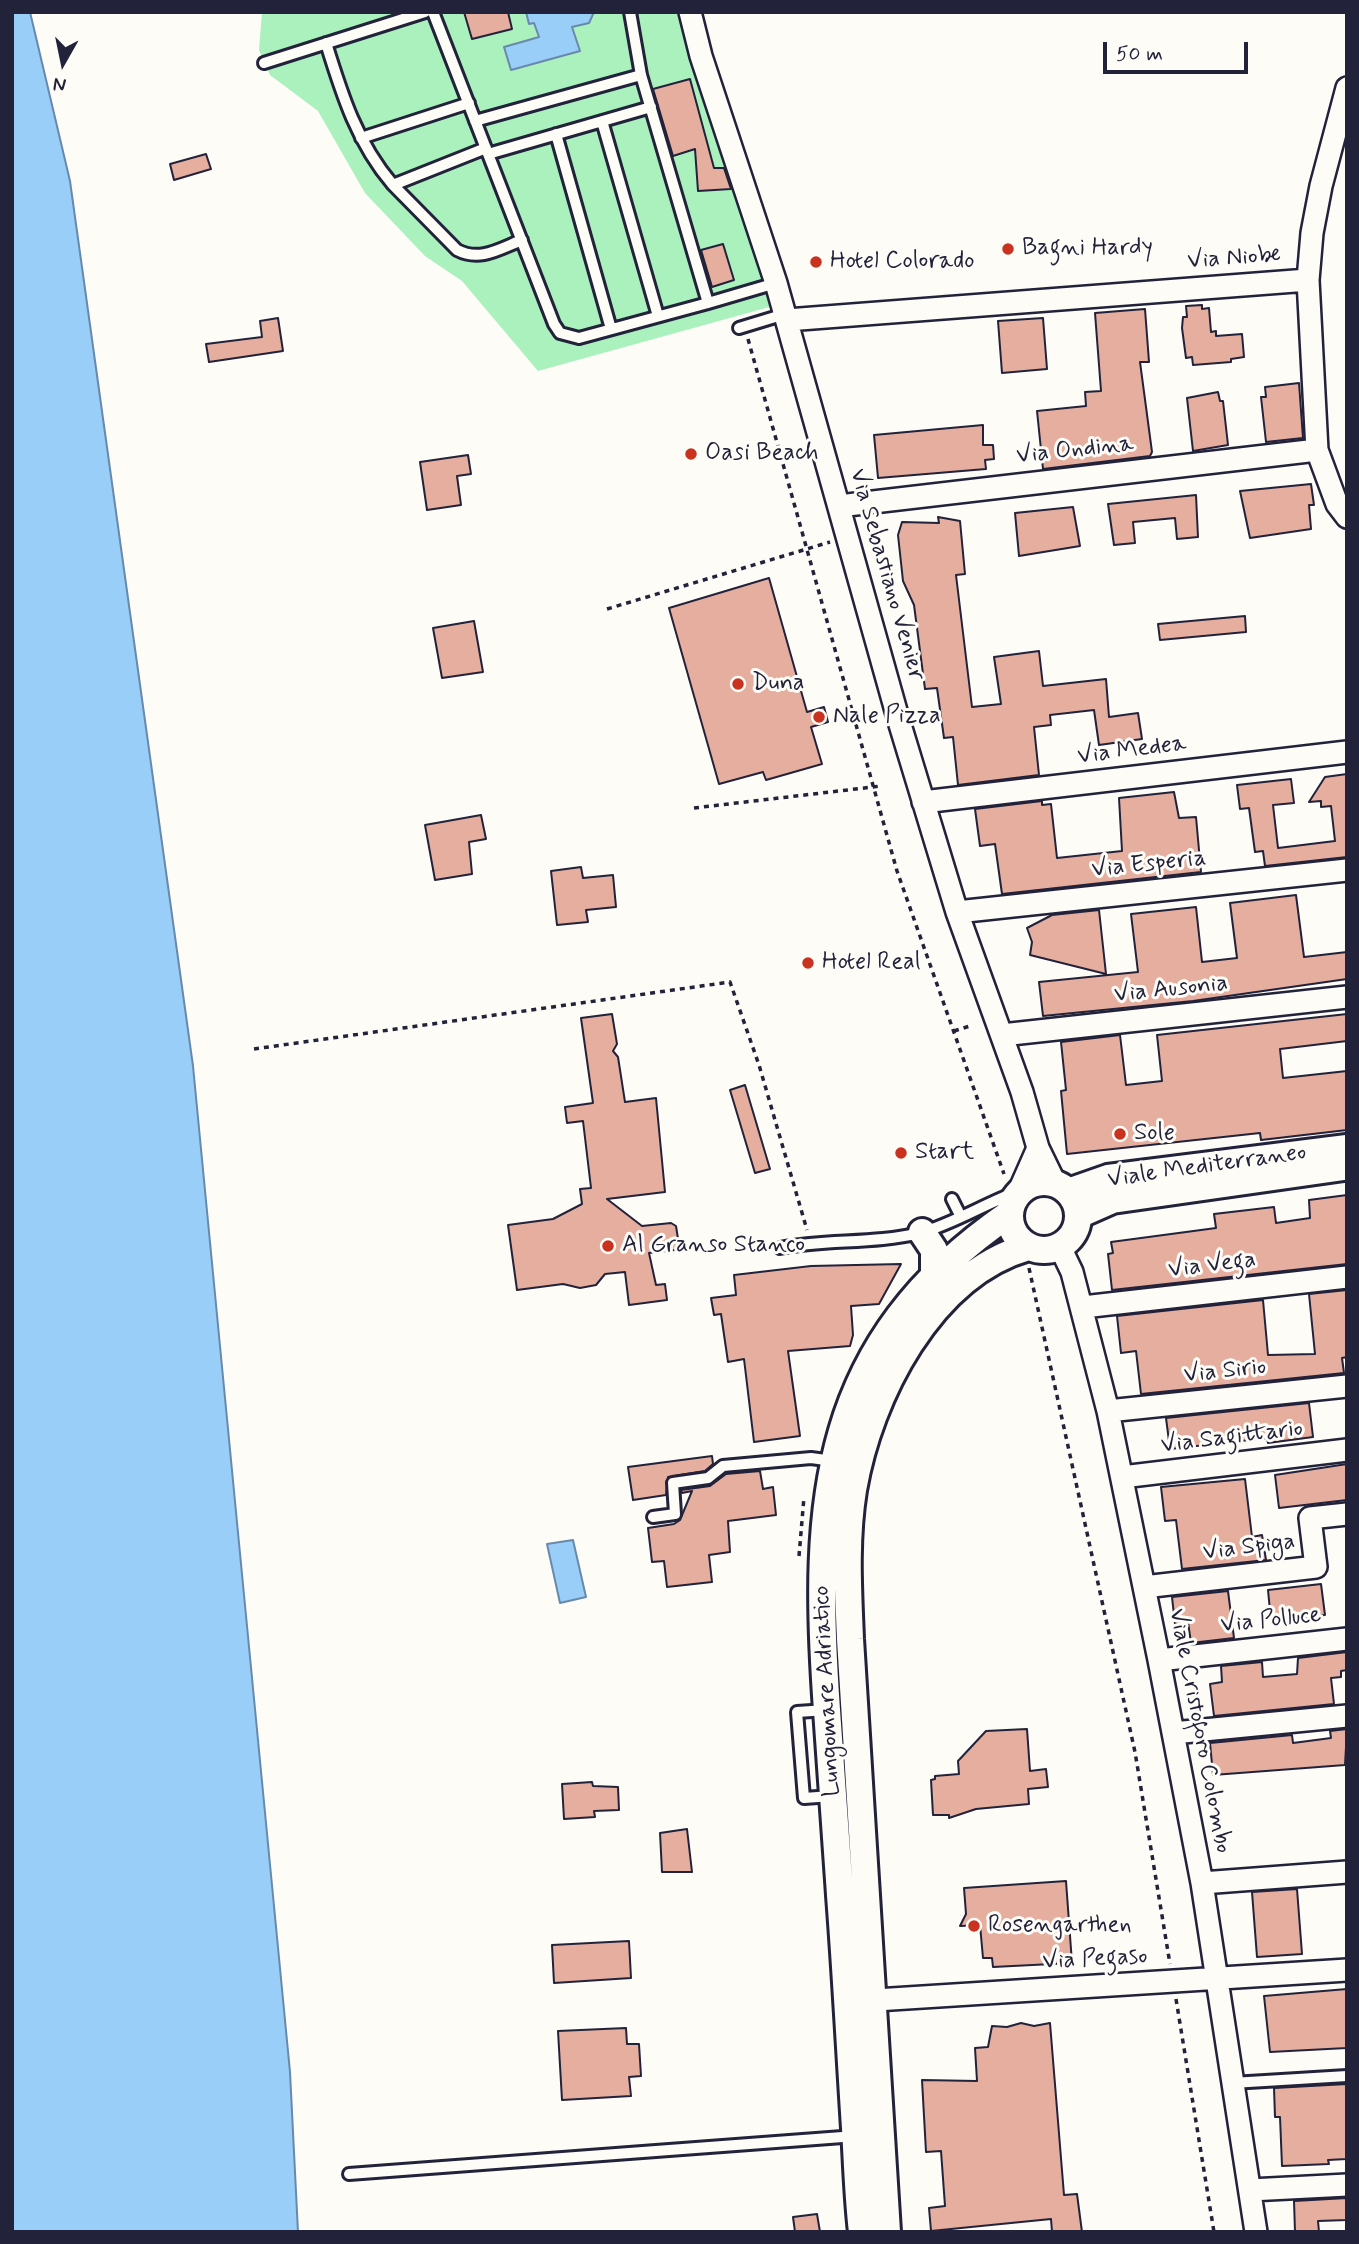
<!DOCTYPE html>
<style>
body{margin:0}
#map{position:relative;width:1359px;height:2244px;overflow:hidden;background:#fdfcf7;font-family:Mynerve,sans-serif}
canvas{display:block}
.frame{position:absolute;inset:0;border:14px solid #22223b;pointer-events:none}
.north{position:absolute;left:28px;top:28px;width:70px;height:70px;-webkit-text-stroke:5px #fdfcf7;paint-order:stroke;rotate:189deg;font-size:19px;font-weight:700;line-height:28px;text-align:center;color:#22223b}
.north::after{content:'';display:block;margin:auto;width:24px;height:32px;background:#22223b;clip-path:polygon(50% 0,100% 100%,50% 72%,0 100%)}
.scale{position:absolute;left:1103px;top:42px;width:145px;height:32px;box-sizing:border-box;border:4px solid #22223b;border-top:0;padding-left:9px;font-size:21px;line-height:24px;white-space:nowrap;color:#22223b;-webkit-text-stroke:5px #fdfcf7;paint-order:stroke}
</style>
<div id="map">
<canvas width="1359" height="2244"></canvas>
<div class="frame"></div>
<div class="north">N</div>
<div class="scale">50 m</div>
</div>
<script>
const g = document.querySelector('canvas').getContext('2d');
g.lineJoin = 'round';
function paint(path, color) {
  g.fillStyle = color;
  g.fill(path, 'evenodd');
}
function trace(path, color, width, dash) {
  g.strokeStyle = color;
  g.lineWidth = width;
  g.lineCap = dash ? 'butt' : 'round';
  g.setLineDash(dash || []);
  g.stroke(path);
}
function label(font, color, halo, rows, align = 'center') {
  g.font = font + ' Mynerve,sans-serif';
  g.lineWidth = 6;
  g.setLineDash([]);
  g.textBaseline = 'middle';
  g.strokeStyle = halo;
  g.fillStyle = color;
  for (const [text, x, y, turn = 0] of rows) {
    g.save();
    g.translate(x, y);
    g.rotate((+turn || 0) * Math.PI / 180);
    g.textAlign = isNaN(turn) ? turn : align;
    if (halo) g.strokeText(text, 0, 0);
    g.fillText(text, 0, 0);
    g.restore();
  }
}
paint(new Path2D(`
 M 262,12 L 684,12 L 773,306 L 538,371 L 462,281 L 425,256 L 365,193 L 318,111 L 270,75 L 259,50 Z`), '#aaf1be');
const water = new Path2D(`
 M 12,12 L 30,12 L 70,181 L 193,1066 L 290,2072 L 298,2232 L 12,2232 Z
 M 526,12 L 594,12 L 589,23 L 572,27 L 580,51 L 511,70 L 504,47 L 539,37 L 534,23 L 529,24 Z
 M 573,1540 L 586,1597 L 560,1603 L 547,1544 Z`);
paint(water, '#98cef7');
trace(water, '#6989ac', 2);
const building = new Path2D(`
 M 464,12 L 508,12 L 512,29 L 472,39 Z
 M 690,79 L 714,168 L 724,168 L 731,189 L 698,191 L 695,149 L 673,156 L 653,89 Z
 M 206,154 L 211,169 L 174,180 L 170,164 Z
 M 723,244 L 734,280 L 712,287 L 701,250 Z
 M 1202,305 L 1202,309 L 1209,308 L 1211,332 L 1216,331 L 1216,336 L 1242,334 L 1244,357 L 1231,359 L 1231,362 L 1193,365 L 1192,357 L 1186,358 L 1182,328 L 1183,317 L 1187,317 L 1186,306 Z
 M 1145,309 L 1149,362 L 1140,362 L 1152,452 L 1150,456 L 1043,469 L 1037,411 L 1086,406 L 1085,392 L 1101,391 L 1095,313 Z
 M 278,318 L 283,351 L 209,362 L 206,344 L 262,337 L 260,321 Z
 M 1043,318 L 1047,369 L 1002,373 L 998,321 Z
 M 1299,383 L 1303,438 L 1266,442 L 1261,397 L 1266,397 L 1265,387 Z
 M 1218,392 L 1220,401 L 1223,401 L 1228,445 L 1193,451 L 1187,398 Z
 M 983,425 L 983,445 L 993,445 L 994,459 L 985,460 L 986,469 L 878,478 L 874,435 Z
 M 468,455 L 471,474 L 457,476 L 461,505 L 427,510 L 420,462 Z
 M 1311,484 L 1314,505 L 1309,505 L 1311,529 L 1250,538 L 1240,491 Z
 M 1196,495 L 1198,537 L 1177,539 L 1175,518 L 1133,522 L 1135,543 L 1114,545 L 1108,504 Z
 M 1073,507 L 1080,546 L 1019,556 L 1015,513 Z
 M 938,517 L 960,521 L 965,574 L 956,575 L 972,707 L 1001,704 L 994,657 L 1039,651 L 1043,686 L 1106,679 L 1109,717 L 1138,713 L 1142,739 L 1099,745 L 1094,710 L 1050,715 L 1051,725 L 1034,727 L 1039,775 L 958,785 L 953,737 L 944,738 L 937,688 L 925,689 L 914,605 L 903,581 L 898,535 L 902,522 L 939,523 Z
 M 769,578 L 807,712 L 824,707 L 828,722 L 811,727 L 822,764 L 766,780 L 763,772 L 719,784 L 669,608 Z
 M 1245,616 L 1246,632 L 1160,640 L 1158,624 Z
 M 474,621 L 483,672 L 442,678 L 433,628 Z
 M 1347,774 L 1347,857 L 1265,866 L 1263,851 L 1255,852 L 1249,808 L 1240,809 L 1237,785 L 1291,779 L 1294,803 L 1273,805 L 1278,848 L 1335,841 L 1331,806 L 1321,807 L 1321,801 L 1309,802 L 1325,777 Z
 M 1174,792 L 1179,818 L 1196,817 L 1201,872 L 1002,894 L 995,844 L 980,846 L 975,809 L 1042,801 L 1042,805 L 1051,804 L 1057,858 L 1122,851 L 1119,798 Z
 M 481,815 L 486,839 L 469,842 L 472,874 L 435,880 L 425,825 Z
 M 581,867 L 583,878 L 613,875 L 616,907 L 586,910 L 588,922 L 557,925 L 551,871 Z
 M 1296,895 L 1304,957 L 1347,952 L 1347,979 L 1193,1001 L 1043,1016 L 1039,982 L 1138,972 L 1131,914 L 1196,907 L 1202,962 L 1237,958 L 1230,903 Z
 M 1099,910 L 1106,974 L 1030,955 L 1032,942 L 1027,928 L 1052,915 Z
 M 612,1014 L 617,1044 L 613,1051 L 618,1057 L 625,1102 L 656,1098 L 665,1192 L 607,1199 L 642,1226 L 671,1223 L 676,1226 L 679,1245 L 675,1250 L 649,1253 L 656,1285 L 665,1284 L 667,1300 L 629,1305 L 625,1272 L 605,1274 L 596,1285 L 580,1288 L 563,1284 L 517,1290 L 508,1225 L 553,1219 L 582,1204 L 580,1189 L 591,1188 L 583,1121 L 567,1123 L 565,1107 L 593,1103 L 581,1018 Z
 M 1347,1014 L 1347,1041 L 1280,1049 L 1283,1078 L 1347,1071 L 1347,1130 L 1261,1140 L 1260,1133 L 1067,1154 L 1061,1091 L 1066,1090 L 1061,1042 L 1120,1035 L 1126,1085 L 1162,1081 L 1157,1035 Z
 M 745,1085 L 770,1169 L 755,1173 L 730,1090 Z
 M 1347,1195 L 1347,1264 L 1112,1290 L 1108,1254 L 1113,1253 L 1111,1242 L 1216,1228 L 1214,1214 L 1274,1207 L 1276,1223 L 1310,1218 L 1309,1200 Z
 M 901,1264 L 879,1304 L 851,1306 L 853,1335 L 850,1346 L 788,1351 L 800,1436 L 754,1442 L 744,1359 L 728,1362 L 721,1314 L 714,1315 L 711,1298 L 736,1295 L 734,1275 L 811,1266 Z
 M 1347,1290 L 1347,1357 L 1342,1358 L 1344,1373 L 1141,1394 L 1136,1351 L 1121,1353 L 1117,1316 L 1263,1300 L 1268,1355 L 1315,1354 L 1309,1294 Z
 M 1309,1403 L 1313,1437 L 1268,1443 L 1267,1438 L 1170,1449 L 1166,1418 Z
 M 712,1456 L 713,1464 L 705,1471 L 668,1477 L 666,1495 L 633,1500 L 628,1467 Z
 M 1347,1464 L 1347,1500 L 1279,1508 L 1275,1475 Z
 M 760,1471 L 763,1489 L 773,1487 L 776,1515 L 728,1521 L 730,1552 L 709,1555 L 712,1582 L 667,1587 L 664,1561 L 652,1562 L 648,1528 L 674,1524 L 680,1520 L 692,1491 L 682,1493 L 681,1490 L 710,1486 L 726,1474 Z
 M 1245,1479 L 1252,1537 L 1262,1535 L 1266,1560 L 1182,1569 L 1176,1520 L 1165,1521 L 1161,1487 Z
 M 1321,1584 L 1325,1615 L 1271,1621 L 1268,1590 Z
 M 1228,1591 L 1234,1638 L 1191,1643 L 1188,1622 L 1175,1624 L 1172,1597 Z
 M 1347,1652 L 1347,1670 L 1341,1671 L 1341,1677 L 1331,1678 L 1334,1704 L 1214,1716 L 1210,1684 L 1222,1682 L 1221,1666 L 1262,1662 L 1263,1677 L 1297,1674 L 1298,1658 Z
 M 1027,1729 L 1030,1771 L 1046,1769 L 1048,1787 L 1028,1789 L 1029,1804 L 976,1809 L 949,1818 L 949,1815 L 933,1815 L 931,1780 L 935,1779 L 935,1776 L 959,1774 L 958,1761 L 986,1731 Z
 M 1347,1729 L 1345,1765 L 1213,1775 L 1210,1743 L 1292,1735 L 1293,1743 L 1331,1738 L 1330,1731 Z
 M 592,1782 L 593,1786 L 618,1787 L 619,1810 L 594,1811 L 595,1817 L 564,1819 L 562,1784 Z
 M 687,1829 L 692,1872 L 662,1872 L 660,1833 Z
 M 1066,1881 L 1072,1963 L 993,1967 L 992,1958 L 983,1958 L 980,1925 L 960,1926 L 966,1914 L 964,1888 Z
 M 1297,1889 L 1302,1954 L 1257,1957 L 1252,1892 Z
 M 629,1941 L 631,1978 L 554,1983 L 552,1945 Z
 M 1347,1989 L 1347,2048 L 1270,2052 L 1264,1996 Z
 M 1021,2023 L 1034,2026 L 1050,2023 L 1064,2195 L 1077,2194 L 1082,2232 L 1052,2232 L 1051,2219 L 931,2231 L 929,2208 L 945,2206 L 941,2151 L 926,2152 L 922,2080 L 977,2081 L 975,2048 L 988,2047 L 992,2026 L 1007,2027 Z
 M 626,2028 L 627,2044 L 639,2044 L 641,2076 L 629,2077 L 631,2096 L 562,2100 L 558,2031 Z
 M 1347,2084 L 1347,2159 L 1328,2160 L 1329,2164 L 1282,2166 L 1280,2117 L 1275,2117 L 1274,2088 Z
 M 1347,2198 L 1347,2220 L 1318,2221 L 1319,2232 L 1295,2232 L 1294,2201 Z
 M 817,2214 L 820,2232 L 795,2232 L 793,2217 Z`);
paint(building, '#e6ae9e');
trace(building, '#22223b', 2);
const service = new Path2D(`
 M 433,12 L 554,324 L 560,333 L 579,338 L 708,303 L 641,75 L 630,12
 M 326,43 C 342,95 357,143 393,185 L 486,148
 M 264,63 L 425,12
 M 475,121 L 641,75
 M 602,121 L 658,316
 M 556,134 L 611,329
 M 361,138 L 469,103
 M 488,154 L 651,107
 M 393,185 L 457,250 C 480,262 499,249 522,240
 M 708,303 L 776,283
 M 739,328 L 785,314
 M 952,1199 L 960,1215
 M 780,1248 C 826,1239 874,1244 920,1233 C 953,1224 986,1203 1019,1191
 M 653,1517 L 675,1514 L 673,1483 L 708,1478 L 723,1466 L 811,1458 L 833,1461
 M 827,1710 L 797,1712 L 804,1798 L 832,1796
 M 1232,2083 L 1347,2076
 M 349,2174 L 856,2136`);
const minor = new Path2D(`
 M 690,12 L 701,56 L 776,283 L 898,718 L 957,912 L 1022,1092 L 1038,1148 L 1056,1185
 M 1347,88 L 1321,186 L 1312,233 L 1308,280 L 1317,450 L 1337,504 L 1347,517
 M 787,320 L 1308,280
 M 839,506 L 1317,450
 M 923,802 L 1347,752
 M 957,912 L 1347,870
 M 1002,1035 L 1347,997
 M 1019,1191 L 1038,1148
 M 1060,1247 L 1072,1272 L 1108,1411 L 1159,1660 L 1202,1883 L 1256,2232
 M 1083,1307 L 1347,1277
 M 1108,1411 L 1347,1386
 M 1122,1477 L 1347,1450
 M 1144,1587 L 1316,1567 L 1310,1518 L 1347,1514
 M 1159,1660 L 1347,1639
 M 1173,1733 L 1347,1716
 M 1202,1883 L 1347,1872
 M 860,2001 L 1347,1970
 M 1250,2190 L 1347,2185`);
const tertiary = new Path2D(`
 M1010 1216a34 34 0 1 1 68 0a34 34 0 1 1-68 0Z
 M 1068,1192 L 1108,1178 L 1347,1148
 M 1078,1215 L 1112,1200 L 1344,1167
 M 922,1232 L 934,1250 L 934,1278
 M 862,2232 C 858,2198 857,2163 855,2128 C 850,2051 846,1973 840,1895 C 836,1833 831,1771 827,1710 C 812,1500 821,1343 1009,1214
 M 887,2232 L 850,1639 C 848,1589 845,1540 853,1490 C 869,1396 930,1275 1028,1247`);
trace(service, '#22223b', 16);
trace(minor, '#22223b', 26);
trace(tertiary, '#22223b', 32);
trace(new Path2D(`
 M 748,339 L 897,871 L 1004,1174
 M 607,609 L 830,542
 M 694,808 L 881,786
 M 954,1031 L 973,1025
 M 254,1049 L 730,982 L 759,1065 L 807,1230
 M 1029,1268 L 1135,1752 L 1170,1964
 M 799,1556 L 804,1497
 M 1176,1999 L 1214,2232`), '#22223b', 3.5, [5, 5]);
trace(service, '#fdfcf7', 10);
trace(minor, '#fdfcf7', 21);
trace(tertiary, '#fdfcf7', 26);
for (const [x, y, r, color] of [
 [1008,249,7,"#c8321e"],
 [816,262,7,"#c8321e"],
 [691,454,7,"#c8321e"],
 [738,684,7,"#c8321e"],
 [819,717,7,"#c8321e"],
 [808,963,7,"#c8321e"],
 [1120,1134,7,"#c8321e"],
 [901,1153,7,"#c8321e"],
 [608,1246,7,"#c8321e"],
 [974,1926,7,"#c8321e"]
]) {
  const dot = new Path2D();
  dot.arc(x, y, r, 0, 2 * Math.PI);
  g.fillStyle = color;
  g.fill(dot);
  trace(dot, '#fdfcf7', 2.5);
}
label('24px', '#22223b', '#fdfcf7', [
 ["Bagni Hardy",1022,249],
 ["Hotel Colorado",830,262],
 ["Oasi Beach",705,454],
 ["Duna",752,684],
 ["Nale Pizza",833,717],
 ["Hotel Real",822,963],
 ["Sole",1134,1134],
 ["Start",915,1153],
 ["Al Granso Stanco",622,1246],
 ["Rosengarthen",988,1926]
], 'left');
label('24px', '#22223b', '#fdfcf7', [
 ["Via Niobe",1234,259,-4],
 ["Via Ondina",1075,451,-6],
 ["Via Sebastiano Venier",886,575,74],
 ["Via Medea",1132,751,-7],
 ["Via Esperia",1149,865,-6],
 ["Via Ausonia",1171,990,-6],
 ["Viale Mediterraneo",1207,1167,-8],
 ["Via Vega",1212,1266,-7],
 ["Via Sirio",1225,1372,-6],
 ["Via Sagittario",1232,1438,-7],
 ["Via Spiga",1249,1548,-7],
 ["Via Polluce",1271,1621,-6],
 ["Lungomare Adriatico",828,1691,-93],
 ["Viale Cristoforo Colombo",1199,1731,79],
 ["Via Pegaso",1095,1960,-3]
]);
</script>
